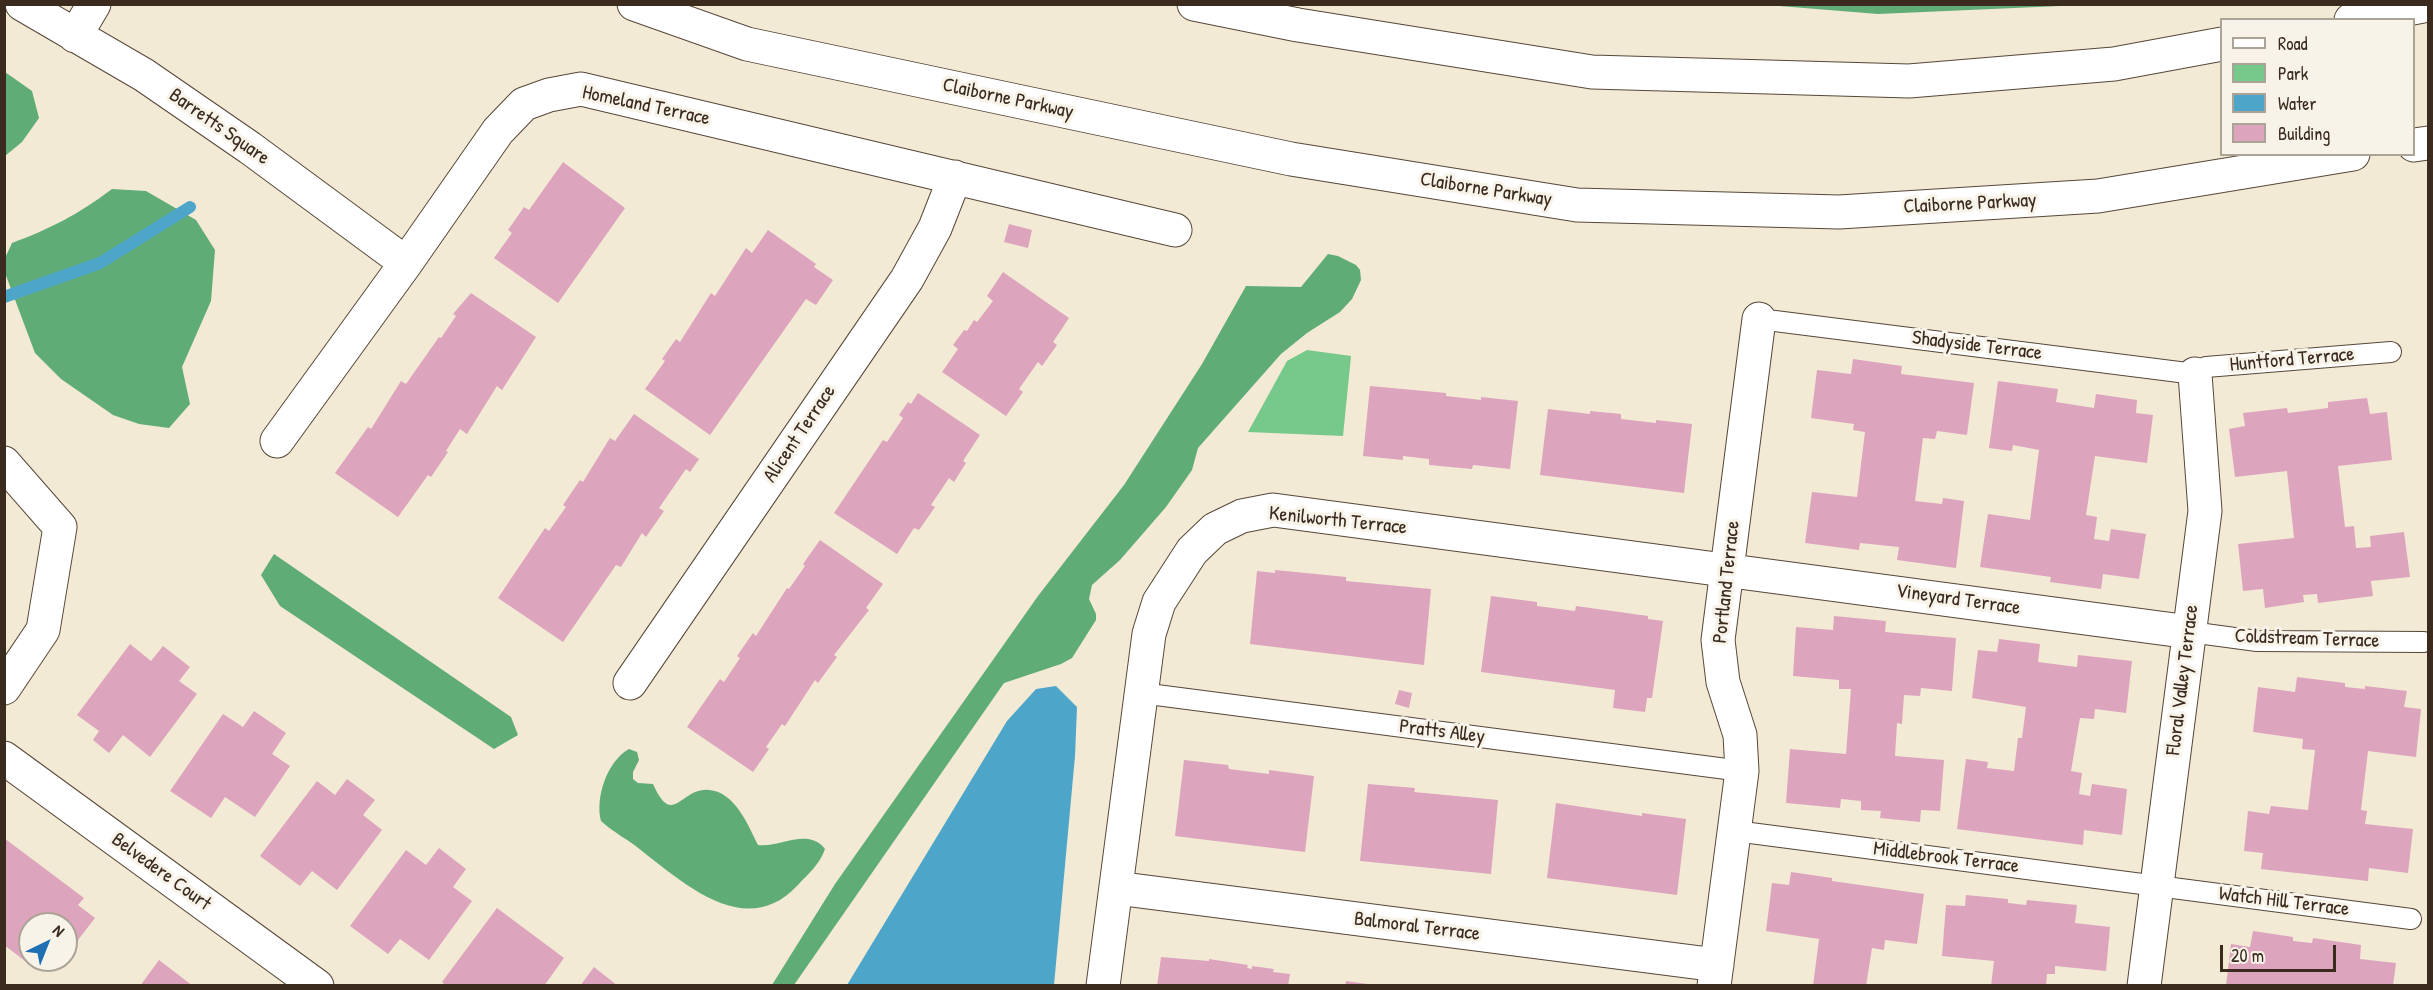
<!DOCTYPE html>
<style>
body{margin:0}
#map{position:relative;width:2433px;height:990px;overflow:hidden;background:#f2ead4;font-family:"Patrick Hand",sans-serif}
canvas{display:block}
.frame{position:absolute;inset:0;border:6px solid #3b2a1e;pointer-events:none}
.legend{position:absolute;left:2220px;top:18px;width:195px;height:138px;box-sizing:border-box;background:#f7f3e8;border:2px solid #aca397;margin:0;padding:8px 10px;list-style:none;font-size:18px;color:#3b2a1e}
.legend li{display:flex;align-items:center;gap:12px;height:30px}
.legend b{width:30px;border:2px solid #aca397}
.north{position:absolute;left:18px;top:912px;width:60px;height:60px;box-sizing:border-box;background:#f7f3e8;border:2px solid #aca397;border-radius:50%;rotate:43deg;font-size:16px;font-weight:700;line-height:24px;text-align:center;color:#3b2a1e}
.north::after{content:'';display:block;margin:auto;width:21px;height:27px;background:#1f6fb2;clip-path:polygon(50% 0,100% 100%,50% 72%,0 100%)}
.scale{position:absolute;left:2220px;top:945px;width:116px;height:27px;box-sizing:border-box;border:3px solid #3b2a1e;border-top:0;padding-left:8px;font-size:18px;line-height:21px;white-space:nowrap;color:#3b2a1e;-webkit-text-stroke:4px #f7f3e8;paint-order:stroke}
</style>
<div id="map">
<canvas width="2433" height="990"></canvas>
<div class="frame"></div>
<ul class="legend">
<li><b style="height:8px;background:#fff"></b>Road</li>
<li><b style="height:16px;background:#76c88b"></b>Park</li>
<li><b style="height:16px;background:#4da5ca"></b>Water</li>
<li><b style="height:16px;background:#dda4be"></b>Building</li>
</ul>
<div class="north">N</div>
<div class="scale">20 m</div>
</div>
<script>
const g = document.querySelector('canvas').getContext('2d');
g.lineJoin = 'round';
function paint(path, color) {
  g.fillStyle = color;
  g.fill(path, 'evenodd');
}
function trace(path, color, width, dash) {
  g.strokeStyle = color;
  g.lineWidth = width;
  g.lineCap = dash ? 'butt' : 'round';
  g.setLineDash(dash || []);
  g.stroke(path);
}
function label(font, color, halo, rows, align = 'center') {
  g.font = font + ' "Patrick Hand",sans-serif';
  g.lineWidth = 6;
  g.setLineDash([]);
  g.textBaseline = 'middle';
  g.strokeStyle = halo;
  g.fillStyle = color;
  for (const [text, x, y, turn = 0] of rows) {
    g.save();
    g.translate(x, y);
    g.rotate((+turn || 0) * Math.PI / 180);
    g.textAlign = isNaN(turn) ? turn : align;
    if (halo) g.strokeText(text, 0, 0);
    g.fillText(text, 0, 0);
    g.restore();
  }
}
paint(new Path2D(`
 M 1307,350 L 1351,356 L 1343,436 L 1248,432 L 1287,361 Z`), '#76c88b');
paint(new Path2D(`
 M 1767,5 L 2083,4 L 2083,5 L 1878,14 Z
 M 5,72 L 32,91 L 39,118 L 22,142 L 5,156 Z
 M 112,189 L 146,191 L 196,220 L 215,250 L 211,301 L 182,367 L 190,404 L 169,428 L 139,424 L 113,415 L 61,379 L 35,353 L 5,273 L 5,258 L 12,243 C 50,229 79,214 112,189 Z
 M 1328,254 L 1338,256 L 1356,265 L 1360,270 L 1361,280 L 1352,299 L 1340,312 L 1307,333 L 1281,354 L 1198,448 L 1192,470 L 1166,507 L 1120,560 L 1092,585 L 1089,599 L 1096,614 L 1096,620 L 1072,658 L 1061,664 L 1004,683 L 794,985 L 772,985 L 835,884 L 1038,596 L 1124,485 L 1202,364 L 1246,286 L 1301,287 Z
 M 274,554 L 511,717 L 518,735 L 494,749 L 280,606 L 261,575 Z
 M 629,749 L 637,752 L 639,760 L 633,772 L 633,779 L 638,783 L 653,784 C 673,829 681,787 709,790 C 735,792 748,825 758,845 C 780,848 808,827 825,849 C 820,864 809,873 798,885 C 747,940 687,886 642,851 C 629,840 614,833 601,821 C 595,798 607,761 629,749 Z`), '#60ac77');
paint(new Path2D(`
 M 1056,686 L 1077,707 L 1075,756 L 1054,985 L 847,985 L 1007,721 L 1036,689 Z`), '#4da5ca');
trace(new Path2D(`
 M 4,297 L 100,263 L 190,207`), '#4da5ca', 12);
paint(new Path2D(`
 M 563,162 L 625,208 L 558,303 L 494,258 L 512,233 L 508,230 L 524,207 L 529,210 Z
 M 1009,224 L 1032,230 L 1028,248 L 1004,242 Z
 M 768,230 L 816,264 L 814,267 L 833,280 L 816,305 L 806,299 L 710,435 L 645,389 L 665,361 L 662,359 L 676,339 L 680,342 L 711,293 L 715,296 L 746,248 L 752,253 Z
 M 1003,272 L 1069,318 L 1053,342 L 1057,345 L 1042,366 L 1038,362 L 1019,389 L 1023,392 L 1006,416 L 942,372 L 958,349 L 953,345 L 964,330 L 967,331 L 974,320 L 977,322 L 993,301 L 987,296 Z
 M 471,293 L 536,337 L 502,390 L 497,386 L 467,434 L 460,429 L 446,451 L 448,452 L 431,477 L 428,475 L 398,517 L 335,473 L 368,427 L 371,429 L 401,381 L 406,384 L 439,337 L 441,338 L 456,316 L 453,314 Z
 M 1853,359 L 1902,366 L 1901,374 L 1974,383 L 1967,435 L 1937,431 L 1935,439 L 1923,438 L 1915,501 L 1942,504 L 1943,498 L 1964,501 L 1956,568 L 1897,560 L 1899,547 L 1860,543 L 1859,550 L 1805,543 L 1812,492 L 1857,497 L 1865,432 L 1853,430 L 1854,424 L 1811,418 L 1817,370 L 1851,374 Z
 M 1998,381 L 2058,389 L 2056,402 L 2094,408 L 2096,394 L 2137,400 L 2136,413 L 2153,415 L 2147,463 L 2095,456 L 2086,515 L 2097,517 L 2094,539 L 2109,541 L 2111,529 L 2146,534 L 2139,579 L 2103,574 L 2101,589 L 2050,582 L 2051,577 L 1980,567 L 1988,514 L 2030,520 L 2039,450 L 2013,445 L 2012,451 L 1989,448 Z
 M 1370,386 L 1446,393 L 1446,396 L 1481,400 L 1481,397 L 1518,401 L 1510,469 L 1473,465 L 1472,469 L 1429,465 L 1429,459 L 1403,456 L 1403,460 L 1363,456 Z
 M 918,393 L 980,435 L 963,461 L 966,463 L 954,482 L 949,478 L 931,505 L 935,507 L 919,530 L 914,528 L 897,554 L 834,513 L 883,440 L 887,442 L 903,418 L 899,415 L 908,402 L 911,404 Z
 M 2367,398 L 2370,414 L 2387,412 L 2392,460 L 2338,466 L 2345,527 L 2354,526 L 2356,548 L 2371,547 L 2370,536 L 2404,532 L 2410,577 L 2371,581 L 2373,596 L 2318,603 L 2317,594 L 2303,595 L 2304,602 L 2265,608 L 2263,589 L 2243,591 L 2238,544 L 2294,538 L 2287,471 L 2235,477 L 2229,429 L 2245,426 L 2243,413 L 2287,408 L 2288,413 L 2328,408 L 2328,402 Z
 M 1548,409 L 1590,414 L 1590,411 L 1621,414 L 1621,419 L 1656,423 L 1656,420 L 1692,424 L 1684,493 L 1540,475 Z
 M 634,414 L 699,459 L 690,472 L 686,469 L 659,508 L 664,511 L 646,537 L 642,533 L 621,567 L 616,565 L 563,642 L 498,598 L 545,528 L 549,531 L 566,507 L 563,505 L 580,480 L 583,482 L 610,438 L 615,441 Z
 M 820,540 L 883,584 L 866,608 L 869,610 L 834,655 L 837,657 L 818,683 L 815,680 L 785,726 L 782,724 L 766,747 L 769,749 L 753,772 L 687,727 L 720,679 L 724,682 L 740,658 L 737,656 L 753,633 L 756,636 L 787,588 L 789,589 L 805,566 L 803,564 Z
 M 1275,570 L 1346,577 L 1346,581 L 1431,589 L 1424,665 L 1250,644 L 1257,571 L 1275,573 Z
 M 1491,596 L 1537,602 L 1537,606 L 1575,611 L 1576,606 L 1648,616 L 1648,619 L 1663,621 L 1652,698 L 1647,698 L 1645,712 L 1613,708 L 1615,690 L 1481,672 Z
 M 1834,616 L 1886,621 L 1885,632 L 1956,638 L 1952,691 L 1921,688 L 1920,696 L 1904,695 L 1902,724 L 1897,723 L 1895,756 L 1944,760 L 1940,811 L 1921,810 L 1920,822 L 1880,818 L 1881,811 L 1861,810 L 1861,801 L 1841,799 L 1840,808 L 1786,803 L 1790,749 L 1846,754 L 1851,689 L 1839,689 L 1839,680 L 1793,676 L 1796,627 L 1833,630 Z
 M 1999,639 L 2040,644 L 2038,662 L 2077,667 L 2078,655 L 2132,661 L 2126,713 L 2095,709 L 2094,719 L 2080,718 L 2071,771 L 2082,773 L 2079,794 L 2090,796 L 2092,784 L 2127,789 L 2122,835 L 2084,830 L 2083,845 L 1957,829 L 1966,759 L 1988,762 L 1987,768 L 2014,771 L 2018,738 L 2022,738 L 2026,707 L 1972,698 L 1978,650 L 1997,652 Z
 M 130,644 L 151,661 L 163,646 L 190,667 L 179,681 L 197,694 L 150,757 L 123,735 L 109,753 L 93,740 L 99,731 L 77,715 Z
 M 2297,677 L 2345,683 L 2345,687 L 2365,689 L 2365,686 L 2407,691 L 2404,707 L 2421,709 L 2416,757 L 2368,751 L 2361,810 L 2367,811 L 2365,824 L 2413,829 L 2408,873 L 2369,868 L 2368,881 L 2261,869 L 2263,853 L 2244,851 L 2248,811 L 2269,814 L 2271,806 L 2308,810 L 2315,750 L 2302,749 L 2303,739 L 2253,732 L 2258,687 L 2295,692 Z
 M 1399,690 L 1412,693 L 1409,708 L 1395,704 Z
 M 254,711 L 286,733 L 272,754 L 290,766 L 255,817 L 225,797 L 211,818 L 170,791 L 223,714 L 243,727 Z
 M 1184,760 L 1228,765 L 1229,769 L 1269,774 L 1269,770 L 1314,776 L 1305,852 L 1175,836 Z
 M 347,779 L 375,800 L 363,815 L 382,830 L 337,890 L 312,871 L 300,886 L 260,856 L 317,781 L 335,795 Z
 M 1368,784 L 1415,788 L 1414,792 L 1498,800 L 1491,874 L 1360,861 Z
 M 1556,803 L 1642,816 L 1642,813 L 1686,819 L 1677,895 L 1547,878 Z
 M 4,838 L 84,898 L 78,905 L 95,918 L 75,944 L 66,937 L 66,924 L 30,924 L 30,960 L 38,960 L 33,967 L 4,945 Z
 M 439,848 L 466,869 L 453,887 L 472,901 L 429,960 L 400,939 L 388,954 L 350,926 L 406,850 L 426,865 Z
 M 1791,872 L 1832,878 L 1832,881 L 1924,894 L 1917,944 L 1885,940 L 1884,950 L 1872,948 L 1866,986 L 1813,986 L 1819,939 L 1766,931 L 1772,883 L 1789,885 Z
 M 1966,895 L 2008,899 L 2008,903 L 2026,905 L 2027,900 L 2077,905 L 2075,923 L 2110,927 L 2106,971 L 2055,966 L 2055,974 L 2047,974 L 2046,986 L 1991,986 L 1994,961 L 1942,956 L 1946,905 L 1965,906 Z
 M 497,908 L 564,958 L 544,986 L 446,986 L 442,982 Z
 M 2253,931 L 2293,937 L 2293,941 L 2312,943 L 2313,938 L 2361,945 L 2360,959 L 2396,963 L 2393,986 L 2226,986 L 2231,944 L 2250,947 Z
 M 1161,957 L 1209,961 L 1209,959 L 1248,965 L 1247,968 L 1252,969 L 1252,966 L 1274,969 L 1273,972 L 1290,974 L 1288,986 L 1157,986 Z
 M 159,960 L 193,986 L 140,986 Z
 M 594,967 L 618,986 L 580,986 Z
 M 1346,981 L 1368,984 L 1368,986 L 1345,986 Z`), '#dda4be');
const lane = new Path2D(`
 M 1759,319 L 2195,374 L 2206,367 L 2391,352
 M 2190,632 L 2257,641 L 2424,642
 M 1141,693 L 1742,771
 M 1735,831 L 2411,919`);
const street = new Path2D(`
 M 22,4 L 144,75 L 250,148 L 406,263
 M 75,36 L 94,4
 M 277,441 L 406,263 L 498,131 L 524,104 L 549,95 L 581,89 L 1175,230
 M 4,463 L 60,527 L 43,630 L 4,688
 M 630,683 L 907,279 L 935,228 L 955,177
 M 4,758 L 317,986
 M 1116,888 L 1717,965
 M 1103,986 L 1149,634 L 1159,602 L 1192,551 L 1215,529 L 1242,516 L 1273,510 L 2190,632
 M 1714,986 L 1742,771 L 1740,735 L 1723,682 L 1718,640 L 1759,319
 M 2144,986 L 2205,511 L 2195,374`);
const secondary = new Path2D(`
 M 634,4 L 747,44 L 1291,159 L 1577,205 L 1839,212 L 2098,196 L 2353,154
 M 1194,4 L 1298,25 L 1592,72 L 1909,81 L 2114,64 L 2222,44
 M 2351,20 L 2428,5
 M 2414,145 L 2428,143`);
trace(lane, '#564739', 22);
trace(street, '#564739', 35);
trace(secondary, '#564739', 35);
trace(lane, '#fff', 20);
trace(street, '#fff', 33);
trace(secondary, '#fff', 33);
label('20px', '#3b2a1e', '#f7f3e8', [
 ["Claiborne Parkway",1008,99,12],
 ["Homeland Terrace",646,106,12],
 ["Barretts Square",219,127,35],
 ["Claiborne Parkway",1486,190,9],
 ["Claiborne Parkway",1970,204,-3],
 ["Shadyside Terrace",1977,346,7],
 ["Huntford Terrace",2292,360,-5],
 ["Alicent Terrace",800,434,-56],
 ["Kenilworth Terrace",1338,521,6],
 ["Portland Terrace",1727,582,-84],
 ["Vineyard Terrace",1958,600,8],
 ["Coldstream Terrace",2307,639,2],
 ["Floral Valley Terrace",2183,680,-83],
 ["Pratts Alley",1442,732,7],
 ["Middlebrook Terrace",1946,858,7],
 ["Belvedere Court",161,872,36],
 ["Watch Hill Terrace",2284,902,7],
 ["Balmoral Terrace",1417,927,7]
]);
</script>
